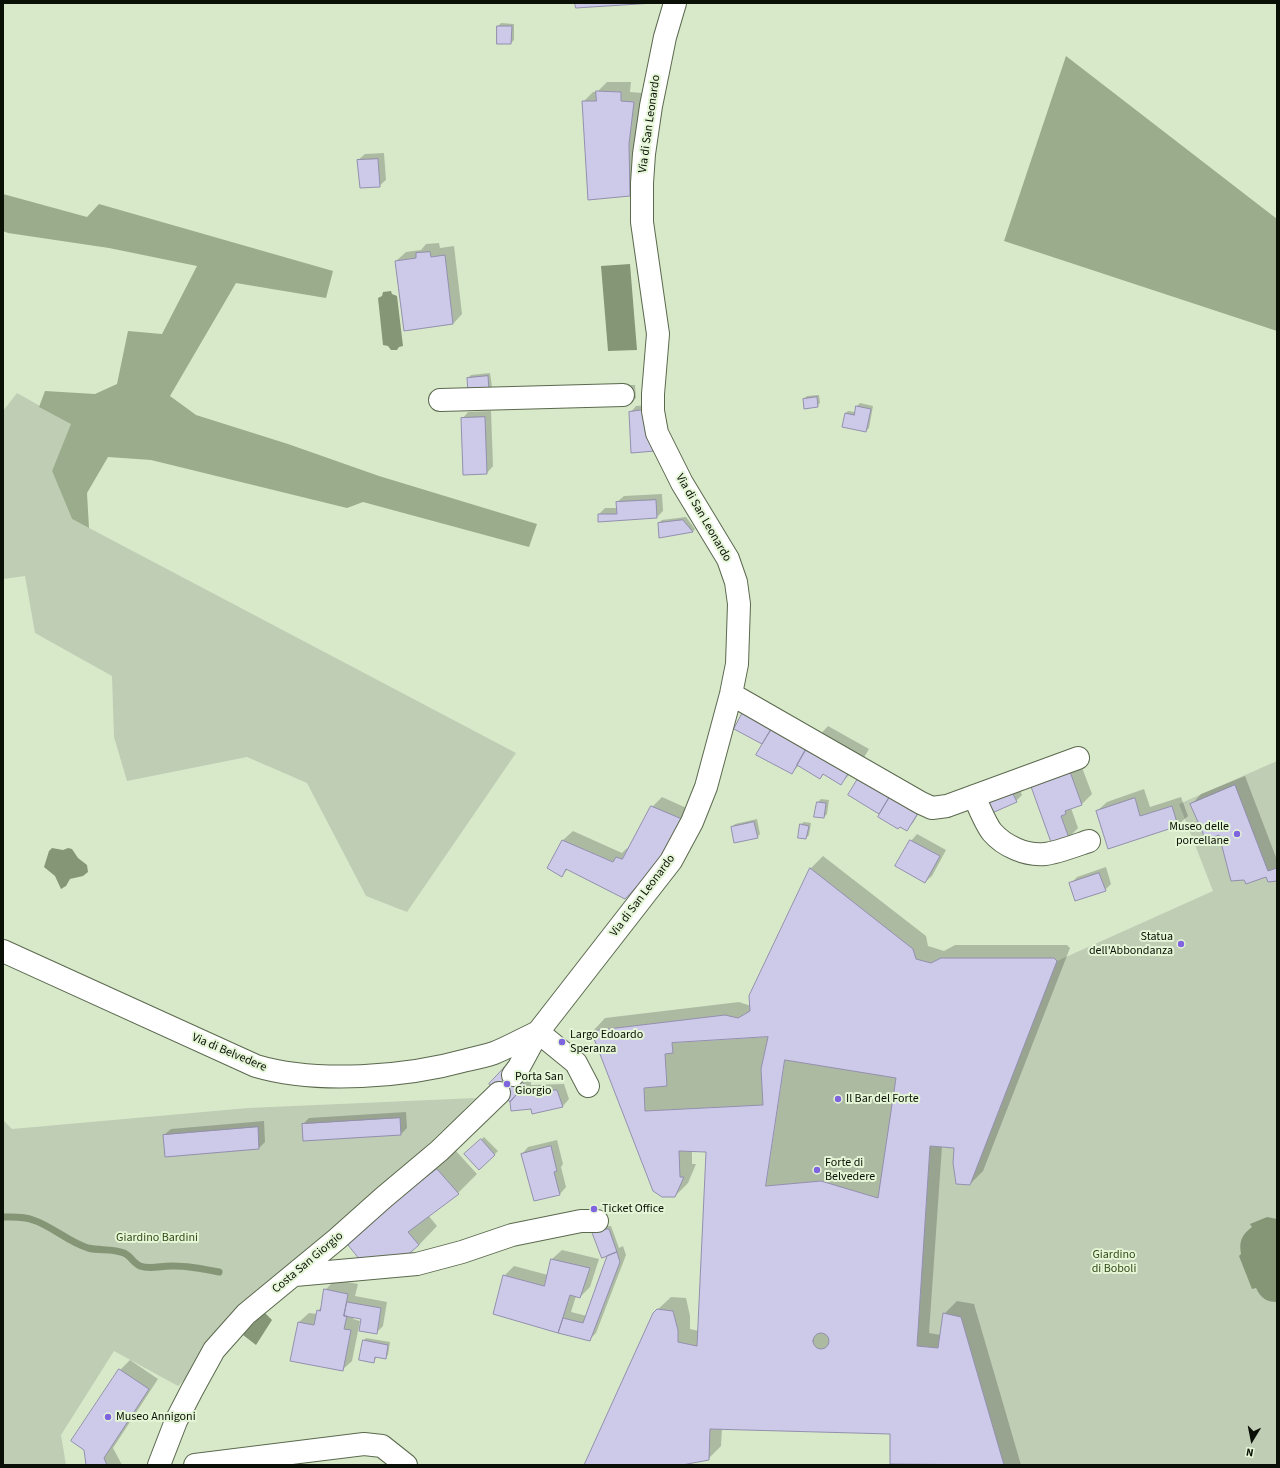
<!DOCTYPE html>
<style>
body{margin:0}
#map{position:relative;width:1280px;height:1468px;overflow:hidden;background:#d8e9ca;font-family:"Source Sans 3",sans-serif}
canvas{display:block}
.frame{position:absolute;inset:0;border:4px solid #0a1006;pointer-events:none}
.north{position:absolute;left:1232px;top:1420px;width:40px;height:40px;-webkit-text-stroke:3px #e5f6d7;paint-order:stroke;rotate:190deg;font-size:11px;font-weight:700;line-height:16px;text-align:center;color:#0a1006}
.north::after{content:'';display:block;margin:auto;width:14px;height:18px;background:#0a1006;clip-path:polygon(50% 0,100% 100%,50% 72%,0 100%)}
</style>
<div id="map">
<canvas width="1280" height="1468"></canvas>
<div class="frame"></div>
<div class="north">N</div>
</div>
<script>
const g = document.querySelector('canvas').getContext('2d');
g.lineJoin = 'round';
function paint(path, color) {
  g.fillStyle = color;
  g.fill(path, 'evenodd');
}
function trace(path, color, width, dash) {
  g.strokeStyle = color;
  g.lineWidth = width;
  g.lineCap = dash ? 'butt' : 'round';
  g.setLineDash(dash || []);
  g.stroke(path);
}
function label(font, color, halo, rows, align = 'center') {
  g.font = font + ' "Source Sans 3",sans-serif';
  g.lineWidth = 4;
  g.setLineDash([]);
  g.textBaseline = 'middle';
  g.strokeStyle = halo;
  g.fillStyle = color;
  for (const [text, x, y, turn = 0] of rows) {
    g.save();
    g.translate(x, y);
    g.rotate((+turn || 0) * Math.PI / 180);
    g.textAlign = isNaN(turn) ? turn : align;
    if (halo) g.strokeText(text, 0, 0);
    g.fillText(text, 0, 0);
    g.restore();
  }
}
paint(new Path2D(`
 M 17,393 L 72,424 L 52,471 L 72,519 L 516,753 L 407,912 L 366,896 L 307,783 L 247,757 L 127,781 L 114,737 L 112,676 L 35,633 L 25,576 L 3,579 L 3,411 Z
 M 1277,761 L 1277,1465 L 1004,1465 L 961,1317 L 943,1314 L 938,1348 L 917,1346 L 930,1146 L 954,1148 L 953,1163 L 956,1184 L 970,1185 L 1057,961 L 1213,891 L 1179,804 Z
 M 476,1098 L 178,1386 L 114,1351 L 61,1435 L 66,1465 L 3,1465 L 3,1120 L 12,1129 L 248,1108 Z`), '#bfcdb4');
paint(new Path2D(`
 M 1066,56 L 1277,219 L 1277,331 L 1004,241 Z
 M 3,194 L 87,217 L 99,204 L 333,271 L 326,298 L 236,283 L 170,396 L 196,415 L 288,444 L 379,476 L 537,524 L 529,547 L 363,502 L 347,508 L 151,460 L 108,457 L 87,493 L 89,528 L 72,519 L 52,471 L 71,424 L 39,407 L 45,391 L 95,394 L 117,384 L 128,331 L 162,334 L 197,266 L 109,248 L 8,233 L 3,231 Z`), '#9aac8b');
paint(new Path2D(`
 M 630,264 L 637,350 L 608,351 L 601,266 Z
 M 391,291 L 392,294 L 397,296 L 403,346 L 399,347 L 397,350 L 391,350 L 388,346 L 383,345 L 378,298 L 382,296 L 383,292 Z
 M 52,848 L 63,850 L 68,848 L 72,849 L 78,858 L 87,865 L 88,872 L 83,876 L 70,879 L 66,886 L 61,889 L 55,876 L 44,867 L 49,851 Z
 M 1267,1217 L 1277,1219 L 1277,1302 C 1266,1302 1261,1298 1256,1288 L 1252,1289 L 1239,1256 L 1241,1254 C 1239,1242 1241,1235 1252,1227 L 1250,1224 Z
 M 264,1312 L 272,1320 L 256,1345 L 243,1335 Z`), '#859676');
paint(new Path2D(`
 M 501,23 L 514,24 L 514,40 L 511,43 L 498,26 Z
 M 607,82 L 631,82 L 630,92 L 643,93 L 639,185 L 630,195 L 583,102 L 593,92 L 597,92 Z
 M 384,153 L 386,180 L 379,186 L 358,160 L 365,154 Z
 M 439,243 L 440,248 L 454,246 L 462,314 L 453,324 L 396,261 L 406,252 L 421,250 L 426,244 Z
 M 490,373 L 492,387 L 489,390 L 468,378 L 471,375 Z
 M 626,385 L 635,385 L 636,398 L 633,401 L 625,402 Z
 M 819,395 L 820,403 L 817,406 L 804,399 L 807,396 Z
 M 860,403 L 873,406 L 869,428 L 866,431 L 845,414 L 848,411 L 855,412 L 857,406 Z
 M 649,405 L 661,444 L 630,413 L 636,406 Z
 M 491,411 L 493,466 L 487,473 L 464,474 L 462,419 L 468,412 Z
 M 662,494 L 663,511 L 657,517 L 599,514 L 605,508 L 618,508 L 617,502 L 624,496 Z
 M 686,517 L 695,529 L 693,532 L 660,537 L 659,523 L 662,520 Z
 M 778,722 L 816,739 L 828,726 L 869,749 L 860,764 L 841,783 L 824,774 L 820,778 L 799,765 L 792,773 L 764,744 L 735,728 Z
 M 1078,757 L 1092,794 L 1082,804 L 1071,808 L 1078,828 L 1068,838 L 1030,781 Z
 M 1245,776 L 1277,860 L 1277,880 L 1267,876 L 1220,833 L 1192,804 L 1201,794 Z
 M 860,778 L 923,806 L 913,823 L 907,829 L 850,795 Z
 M 1017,782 L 1022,795 L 1016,801 L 993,811 Z
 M 1144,789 L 1150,807 L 1181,797 L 1188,816 L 1178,825 L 1109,848 L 1097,811 L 1107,802 Z
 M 662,797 L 691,810 L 657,872 L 568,869 L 561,876 L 548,868 L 563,840 L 573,831 L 622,853 L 627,848 L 629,849 L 652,807 Z
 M 821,799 L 829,800 L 827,814 L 824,817 L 818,802 Z
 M 757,819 L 760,834 L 757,837 L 732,827 L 735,824 Z
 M 804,822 L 811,823 L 809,835 L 806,838 L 801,824 Z
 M 917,834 L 946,850 L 932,876 L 925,882 L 911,841 Z
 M 823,856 L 926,936 L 928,946 L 944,951 L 955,945 L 1067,945 L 1070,948 L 983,1171 L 970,1184 L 956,1147 L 942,1146 L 929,1333 L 941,1335 L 944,1314 L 957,1301 L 974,1304 L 1021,1465 L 899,1465 L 891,1463 L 891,1433 L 722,1428 L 721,1446 L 708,1459 L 676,1465 L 585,1465 L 654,1313 L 671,1297 L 686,1298 L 690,1316 L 690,1329 L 699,1331 L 707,1151 L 692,1150 L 692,1164 L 696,1164 L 688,1183 L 675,1196 L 593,1031 L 605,1018 L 739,1002 L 751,1006 L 810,869 Z
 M 1106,867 L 1111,884 L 1105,890 L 1070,884 L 1077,877 Z
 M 512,1061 L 531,1078 L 531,1085 L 564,1084 L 569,1099 L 563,1106 L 533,1113 Z
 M 406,1112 L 407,1128 L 401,1134 L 303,1124 L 309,1118 Z
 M 264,1121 L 265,1142 L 259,1148 L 166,1156 L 164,1135 L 171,1129 Z
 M 484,1137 L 498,1151 L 479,1169 L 465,1154 Z
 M 557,1140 L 563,1164 L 561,1167 L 566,1187 L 560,1194 L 522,1154 L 528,1147 Z
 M 456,1151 L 477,1174 L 458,1193 L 428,1215 L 437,1226 L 419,1245 L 364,1222 Z
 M 611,1226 L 619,1248 L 623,1246 L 626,1255 L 596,1333 L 589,1340 L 494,1313 L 504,1276 L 514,1266 L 548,1275 L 552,1259 L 562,1250 L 599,1259 L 590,1287 L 580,1297 L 576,1296 L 571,1312 L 587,1316 L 609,1254 L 595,1227 Z
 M 335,1280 L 358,1284 L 355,1296 L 387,1302 L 383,1326 L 376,1333 L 363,1318 L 354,1317 L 353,1319 L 360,1321 L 352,1361 L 342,1370 L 299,1322 L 309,1313 L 317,1314 L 318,1311 L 322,1306 L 325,1290 Z
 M 366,1338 L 390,1342 L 388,1355 L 385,1358 L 377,1356 L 374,1362 L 363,1341 Z
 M 130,1360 L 158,1379 L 113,1448 L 122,1465 L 87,1465 L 85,1450 L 73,1440 L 120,1370 Z`), '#0003');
trace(new Path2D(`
 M 3,1217 C 13,1217 23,1216 33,1220 C 52,1226 68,1242 88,1248 C 100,1251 112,1248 124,1253 C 131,1256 133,1263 140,1266 C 151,1270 163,1265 174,1266 C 189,1266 204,1269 219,1272`), '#859676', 7);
const building = new Path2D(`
 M 575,3 L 654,3 L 576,8 Z
 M 497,26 L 512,26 L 511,44 L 497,44 Z
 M 596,91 L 621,92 L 621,101 L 634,102 L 629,144 L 630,196 L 588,200 L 582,101 L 596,101 Z
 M 378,159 L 380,187 L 360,188 L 357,160 Z
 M 430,252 L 431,257 L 445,255 L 453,324 L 404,331 L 395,261 L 416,258 L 416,253 Z
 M 488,376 L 489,391 L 468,393 L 467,378 Z
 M 817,397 L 818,407 L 804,409 L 803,399 Z
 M 856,406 L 871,409 L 866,432 L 842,427 L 845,413 L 854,415 Z
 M 643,410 L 655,451 L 631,453 L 629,412 Z
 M 485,417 L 487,474 L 463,475 L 461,418 Z
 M 656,500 L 657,518 L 598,522 L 598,514 L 617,514 L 616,502 Z
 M 683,520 L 693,532 L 659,538 L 658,523 Z
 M 743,712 L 772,728 L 762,744 L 734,729 Z
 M 772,728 L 809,744 L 792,774 L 756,755 Z
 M 809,744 L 851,769 L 841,785 L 823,774 L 820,779 L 797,765 Z
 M 1068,766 L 1082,805 L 1065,811 L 1066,814 L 1061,816 L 1069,838 L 1052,845 L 1029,781 Z
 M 859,777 L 890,796 L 879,814 L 848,795 Z
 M 1235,785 L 1268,871 L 1277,868 L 1277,881 L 1268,882 L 1266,877 L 1246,884 L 1244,880 L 1231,881 L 1219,835 L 1206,840 L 1190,804 Z
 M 1010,788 L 1017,802 L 992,813 L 986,799 Z
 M 890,796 L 918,813 L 907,831 L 900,827 L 898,829 L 878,817 Z
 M 1135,798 L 1140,816 L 1172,806 L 1178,826 L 1108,849 L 1096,811 Z
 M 817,802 L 826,803 L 824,818 L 814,817 Z
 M 651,806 L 682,819 L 647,883 L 642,881 L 625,899 L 566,869 L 562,877 L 547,868 L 562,840 L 613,862 L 616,857 L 622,859 Z
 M 754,822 L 758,838 L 734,843 L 731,827 Z
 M 800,824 L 809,826 L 806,839 L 798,838 Z
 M 910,840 L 940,856 L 925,883 L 895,866 Z
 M 810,868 L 913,949 L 916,959 L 931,963 L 941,958 L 1054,958 L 1057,961 L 970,1185 L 956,1184 L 953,1163 L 954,1148 L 930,1146 L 917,1346 L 938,1348 L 943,1313 L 961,1317 L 1004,1465 L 890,1464 L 890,1434 L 710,1429 L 709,1460 L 682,1465 L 584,1465 L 653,1313 L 657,1309 L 673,1311 L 678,1330 L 678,1342 L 697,1346 L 706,1152 L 679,1151 L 680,1177 L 684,1177 L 675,1197 L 662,1197 L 653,1191 L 591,1031 L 725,1015 L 738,1018 L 750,1011 L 749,996 Z
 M 1099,873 L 1106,891 L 1075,901 L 1069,883 Z
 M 768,1037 L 761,1069 L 763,1105 L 645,1111 L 644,1088 L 667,1086 L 665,1054 L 673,1053 L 672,1043 Z
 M 785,1060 L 896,1078 L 878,1198 L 821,1181 L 766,1186 Z
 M 505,1067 L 525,1085 L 510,1102 L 489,1084 Z
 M 525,1085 L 525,1091 L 557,1090 L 563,1107 L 532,1114 L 531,1109 L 511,1111 L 510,1102 Z
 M 400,1118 L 401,1135 L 303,1141 L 302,1124 Z
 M 258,1127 L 259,1149 L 165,1157 L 163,1135 Z
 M 481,1139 L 495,1155 L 479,1170 L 464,1154 Z
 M 551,1146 L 557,1171 L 554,1172 L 560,1195 L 534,1201 L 521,1154 Z
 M 437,1169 L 459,1194 L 408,1232 L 419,1245 L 404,1258 L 364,1265 L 344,1240 Z
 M 591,1229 L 609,1229 L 617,1252 L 602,1258 Z
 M 617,1252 L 620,1262 L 590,1341 L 558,1333 L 563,1318 L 583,1323 L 607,1256 Z
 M 551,1259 L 590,1268 L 580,1298 L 570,1295 L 558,1333 L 493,1314 L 503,1275 L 544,1286 Z
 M 324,1289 L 348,1294 L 344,1316 L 347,1316 L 344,1329 L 351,1330 L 343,1371 L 290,1361 L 298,1322 L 314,1325 L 317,1310 L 320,1311 Z
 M 347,1302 L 381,1308 L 377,1334 L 359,1331 L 361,1319 L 344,1316 Z
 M813 1341a8 8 0 1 1 16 0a8 8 0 1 1-16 0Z
 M 363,1340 L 388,1345 L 386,1359 L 375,1357 L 374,1363 L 359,1360 Z
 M 119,1369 L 149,1389 L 104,1458 L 107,1465 L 86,1465 L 84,1450 L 71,1441 Z`);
paint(building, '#cdc9e9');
trace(building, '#928fad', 1);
const minor = new Path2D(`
 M 440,400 L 623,395
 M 731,694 L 921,803 L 932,808 L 947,806 L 1078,758
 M 974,796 C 979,807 985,823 992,832 C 1004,846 1026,856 1045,854 C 1056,853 1077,845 1089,841
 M 3,951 L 256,1066 C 317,1084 406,1077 467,1060 C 476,1058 485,1056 494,1053 C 509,1047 523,1039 538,1032
 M 538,1032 L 576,1063 L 588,1086
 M 513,1075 L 519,1067 L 538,1032 L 671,861 L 692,822 L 706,787 L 731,694 L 737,664 L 739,604 L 736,582 L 728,559 L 682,483 L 657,433 L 653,411 L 653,394 L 658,334 L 642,222 L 642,183 L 644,154 L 651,106 L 665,37 L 675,3
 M 295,1275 L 417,1264 L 462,1252 L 512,1235 L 581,1221 L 597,1221
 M 159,1465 L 176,1421 L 192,1390 L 214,1350 L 246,1314 L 337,1239 L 383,1198 L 439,1151 L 499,1093
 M 195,1465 L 364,1444 L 382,1446 L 406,1465`);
trace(minor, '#5b694e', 24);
trace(minor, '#fff', 22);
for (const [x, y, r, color] of [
 [1237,834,4,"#8064df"],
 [1181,944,4,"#8064df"],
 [562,1042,4,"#8064df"],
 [507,1084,4,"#8064df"],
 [838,1099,4,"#8064df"],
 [817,1170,4,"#8064df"],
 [594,1209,4,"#8064df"],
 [108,1417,4,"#8064df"]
]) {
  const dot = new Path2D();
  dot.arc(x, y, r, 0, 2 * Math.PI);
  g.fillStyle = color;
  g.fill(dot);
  trace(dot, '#e5f6d7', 1.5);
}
label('12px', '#0a1006', '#e5f6d7', [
 ["Via di San Leonardo",650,124,-82],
 ["Via di San Leonardo",703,518,60],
 ["Via di San Leonardo",643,896,-53],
 ["Via di Belvedere",229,1053,23],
 ["Costa San Giorgio",308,1263,-40]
]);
label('12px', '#0a1006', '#e5f6d7', [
 ["Museo delle",1229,827,"right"],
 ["porcellane",1229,841,"right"],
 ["Statua",1173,937,"right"],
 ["dell'Abbondanza",1173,951,"right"],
 ["Largo Edoardo",570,1035],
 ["Speranza",570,1049],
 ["Porta San",515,1077],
 ["Giorgio",515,1091],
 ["Il Bar del Forte",846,1099],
 ["Forte di",825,1163],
 ["Belvedere",825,1177],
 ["Ticket Office",602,1209],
 ["Museo Annigoni",116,1417]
], 'left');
label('12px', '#324a17', '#e5f6d7', [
 ["Giardino Bardini",157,1238],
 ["Giardino",1114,1255],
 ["di Boboli",1114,1269]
]);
</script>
